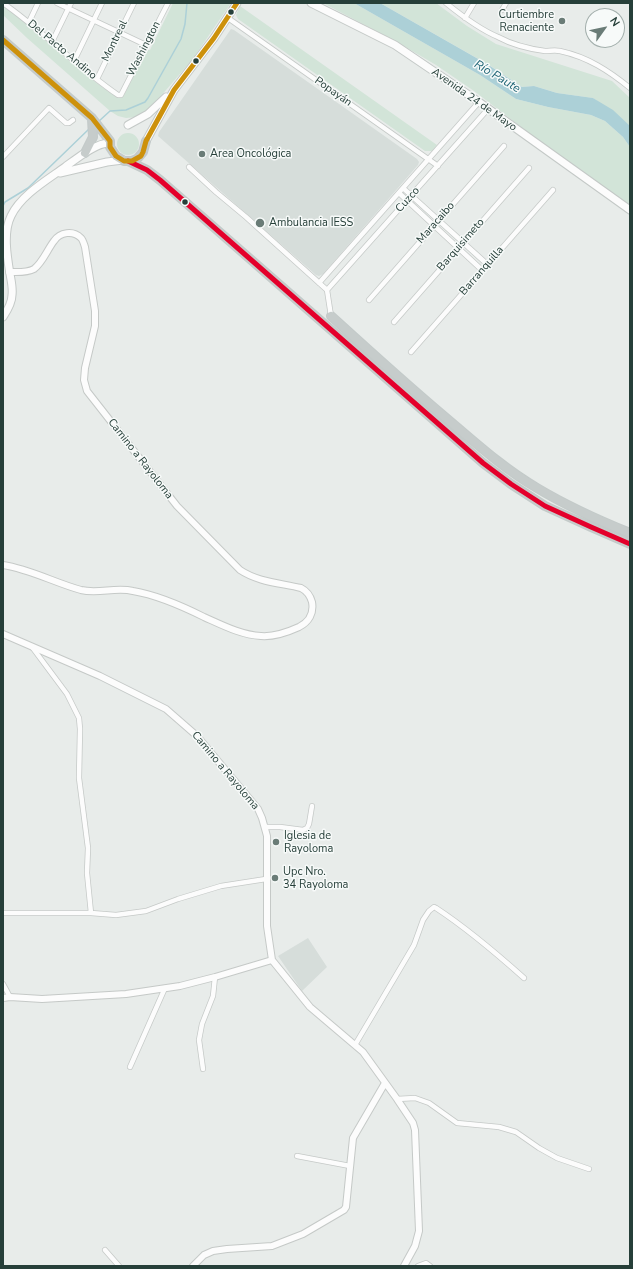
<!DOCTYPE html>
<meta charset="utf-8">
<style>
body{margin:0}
#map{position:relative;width:633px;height:1269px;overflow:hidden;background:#e8ecea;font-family:"Nunito Sans",sans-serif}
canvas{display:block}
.frame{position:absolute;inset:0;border:4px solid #263f39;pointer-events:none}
.north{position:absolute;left:585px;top:8px;width:40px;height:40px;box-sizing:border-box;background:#f7faf9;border:1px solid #a3afac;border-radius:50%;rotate:57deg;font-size:11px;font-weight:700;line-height:16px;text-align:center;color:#263f39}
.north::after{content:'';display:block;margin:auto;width:14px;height:18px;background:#6a7c77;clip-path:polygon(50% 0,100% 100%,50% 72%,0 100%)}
</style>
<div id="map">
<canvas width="633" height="1269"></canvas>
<div class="frame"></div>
<div class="north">N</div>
</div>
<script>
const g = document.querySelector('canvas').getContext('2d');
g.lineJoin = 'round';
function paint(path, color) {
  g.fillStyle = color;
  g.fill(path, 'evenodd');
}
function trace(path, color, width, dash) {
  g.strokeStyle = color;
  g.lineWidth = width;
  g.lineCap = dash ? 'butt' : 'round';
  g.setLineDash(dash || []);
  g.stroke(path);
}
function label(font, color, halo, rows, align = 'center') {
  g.font = font + ' "Nunito Sans",sans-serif';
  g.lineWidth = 3;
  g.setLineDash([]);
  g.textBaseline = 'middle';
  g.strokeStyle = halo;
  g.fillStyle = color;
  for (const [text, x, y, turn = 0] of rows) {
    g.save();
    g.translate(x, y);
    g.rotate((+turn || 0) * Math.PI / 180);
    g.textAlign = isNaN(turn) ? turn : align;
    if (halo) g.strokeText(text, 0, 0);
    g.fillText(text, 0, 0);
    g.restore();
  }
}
paint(new Path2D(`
 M 231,29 L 234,30 L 342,106 L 417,159 L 419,162 L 418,165 L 323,274 L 319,276 L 316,275 L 158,136 L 159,132 Z
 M 308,938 L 327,967 L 302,991 L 278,956 Z`), '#d6ddda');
paint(new Path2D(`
 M 173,3 L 231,3 L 192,60 L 147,112 L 137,117 L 126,118 L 118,116 L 110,111 L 27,38 L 3,15 L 3,5 C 42,35 77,71 118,98 L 124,95 L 147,50 L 150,50 Z
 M 323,3 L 354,3 L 480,75 L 516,99 L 548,107 L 591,115 L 605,121 L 623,137 L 630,147 L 630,205 L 563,159 L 474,91 L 436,65 L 397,42 Z
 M 380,3 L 436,3 L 467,26 L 496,44 L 612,81 L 630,98 L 630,126 L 593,98 L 557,93 L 534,86 L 522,87 L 489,65 Z
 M 240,6 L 437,145 L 432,151 L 425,151 L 238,19 L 236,15 Z
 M117 144a11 11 0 1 1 22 0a11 11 0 1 1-22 0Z`), '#d2e4d8');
paint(new Path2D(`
 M 354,3 L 380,3 L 487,64 L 522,87 L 534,86 L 557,93 L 593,98 L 613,110 L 630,126 L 630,147 L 623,137 L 605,121 L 591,115 L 548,107 L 516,99 L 480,75 Z`), '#acd0d7');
trace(new Path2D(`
 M 98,122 L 110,111 L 126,110 L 145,102 L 148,98 L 181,39 L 185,24 L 187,3
 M 3,206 L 5,202 L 28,188 L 89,129`), '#acd0d7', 1.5);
const minor = new Path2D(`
 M 3,3 C 43,31 77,67 118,95 L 121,95 L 168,3
 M 57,3 L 146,45
 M 446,3 C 462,16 479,29 498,37 C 511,44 530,49 545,51 C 550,51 555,50 560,51 C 588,57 609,71 630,88
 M 502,10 L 506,3
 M 228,18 L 438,166
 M 465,18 L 474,3
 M 29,22 L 38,3
 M 52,42 L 71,3
 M 74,61 L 102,3
 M 97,79 L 134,3
 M 3,157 L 49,108 L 66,123 L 69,123 L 73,120
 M 189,167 L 216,192 L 246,217 L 327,290 L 331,316
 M 403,188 L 488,265
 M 399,193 L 483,271
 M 319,283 L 479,102
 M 327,290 L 488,109
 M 369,300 L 504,146
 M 394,322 L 529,168
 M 411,352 L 553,190
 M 32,647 L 67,694 L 79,718 L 80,729 L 79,778 L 88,848 L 87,873 L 91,913
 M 265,827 L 280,827 L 303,830 L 307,828 L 309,824 L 312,806
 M 3,913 L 91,913 L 116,915 L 146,911 L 178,899 L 221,886 L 266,879
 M 3,984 L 10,997
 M 355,1045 L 414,945 L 423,920 L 429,911 L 434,907 L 436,908 C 468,929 496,953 524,978
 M 130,1067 L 165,988
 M 203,1069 L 199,1040 L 202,1024 L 213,996 L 215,977
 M 397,1099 L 415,1098 L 429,1103 L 457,1123 L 499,1127 L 516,1132 L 539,1148 L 557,1158 L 589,1169
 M 297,1156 L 350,1166
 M 105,1250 L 119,1266
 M 418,1266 L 426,1263 L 430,1266`);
const tertiary = new Path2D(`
 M 3,565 C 30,569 55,583 81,590 C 98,594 116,587 133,591 C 157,595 182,606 204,617 C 222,625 241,635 261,636 C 274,637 288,632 299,627 C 309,622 314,613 312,602 C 310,595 307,591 301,588 C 280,583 258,582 240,570 L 177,506 L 87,391 L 84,380 L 85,368 L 95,326 L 95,311 L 85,247 C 84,244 83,240 81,238 C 73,230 60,232 54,241 C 47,250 43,262 34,269 C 27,273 17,272 9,272
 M 3,634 L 100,676 L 166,709 L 197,736 L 258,809 L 262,818 L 267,836 L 267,926 L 272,960 L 310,1007 L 363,1052 L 397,1099 L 413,1123 L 415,1130 L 419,1231 L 415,1246 L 404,1266
 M 3,998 L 10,997 L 42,999 L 126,994 L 180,986 L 215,977 L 272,960
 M 193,1266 L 204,1255 L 213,1251 L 227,1249 L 272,1246 L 303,1234 L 344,1210 L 346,1207 L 353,1138 L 385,1083`);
const secondary = new Path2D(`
 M 311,3 L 395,45 L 479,102 L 630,210
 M 128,125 L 148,114 L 166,97
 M 146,141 L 174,90 L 214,38 L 237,3
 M 60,173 L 107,162 L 123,160
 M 3,317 C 7,311 12,303 12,295 C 13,288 11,280 10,274 C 7,256 3,232 11,216 C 21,195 47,180 65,167 C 76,159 97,142 110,143`);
const trunk = new Path2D(`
 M 3,40 L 92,118 L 110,141 L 110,147 L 116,156 L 124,161 L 132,161 L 137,159 L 143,152 L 146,141
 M 85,153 L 93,137 L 92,119
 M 128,161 L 147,170 L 160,180 L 483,463 L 511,484 L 545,506 L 591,527 L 630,544
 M 331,316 C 371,352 410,388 451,422 C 479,446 506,470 537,488 C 567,506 598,520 630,533`);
trace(minor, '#c5c9c7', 6);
trace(tertiary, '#c5c9c7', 8);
trace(secondary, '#c4c9c7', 9);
trace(trunk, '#c3cac9', 10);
trace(minor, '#fcfcfc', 4.5);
trace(tertiary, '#fcfcfc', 6);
trace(secondary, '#fcfcfc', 7);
trace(trunk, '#c6cccb', 8);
trace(new Path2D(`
 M 128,161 L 147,170 L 160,180 L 483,463 L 511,484 L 545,506 L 591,527 L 630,544`), '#e4002b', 5);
trace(new Path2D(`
 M 3,40 L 92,118 L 110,141 L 110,147 L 116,156 L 124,161 L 132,161 L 141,156 L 143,152 L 146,141 L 174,90 L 214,38 L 237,3`), '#cd910b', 5);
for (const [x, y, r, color] of [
 [231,12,3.5,"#263f39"],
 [562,21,4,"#6a7c77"],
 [196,61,3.5,"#263f39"],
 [202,154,4,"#6a7c77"],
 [185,202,3.5,"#263f39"],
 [260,223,5,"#6a7c77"],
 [276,842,4,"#6a7c77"],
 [275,878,4,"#6a7c77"]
]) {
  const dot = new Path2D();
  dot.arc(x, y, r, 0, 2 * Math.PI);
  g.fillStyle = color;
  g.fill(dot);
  trace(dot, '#f7faf9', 1.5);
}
label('11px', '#263f39', '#f7faf9', [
 ["Curtiembre",554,15,"right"],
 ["Renaciente",554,28,"right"],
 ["Area Oncológica",210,154],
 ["Ambulancia IESS",269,223],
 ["Iglesia de",284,836],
 ["Rayoloma",284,849],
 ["Upc Nro.",283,872],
 ["34 Rayoloma",283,885]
], 'left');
label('11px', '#263f39', '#f7faf9', [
 ["Montreal",115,41,-64],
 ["Washington",144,49,-63],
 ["Del Pacto Andino",62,50,40],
 ["Popayán",333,92,35],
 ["Avenida 24 de Mayo",474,100,35],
 ["Cuzco",408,200,-48],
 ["Maracaibo",436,223,-49],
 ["Barquisimeto",461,245,-49],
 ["Barranquilla",482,271,-49],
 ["Camino a Rayoloma",140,459,52],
 ["Camino a Rayoloma",225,771,50]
]);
label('italic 12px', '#226778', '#f7faf9', [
 ["Río Paute",497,77,31]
]);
</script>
